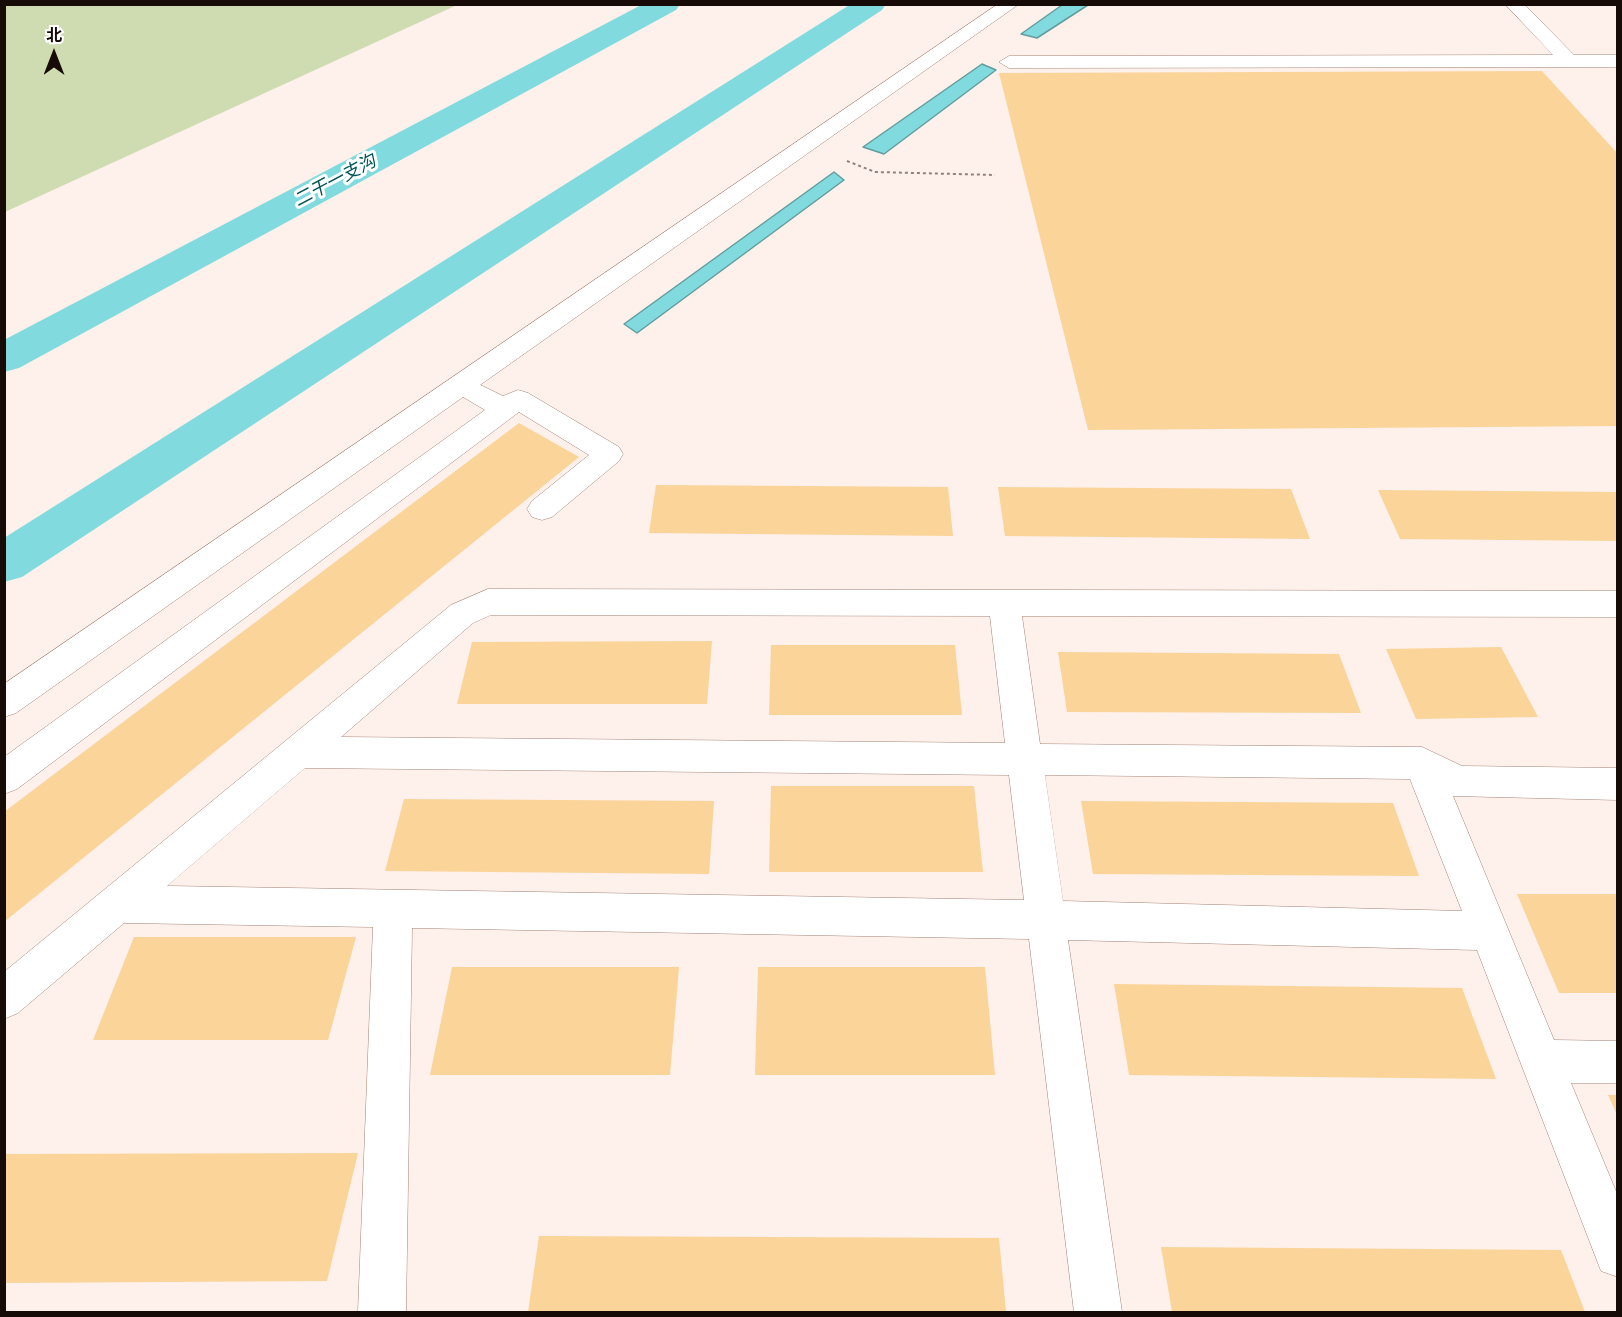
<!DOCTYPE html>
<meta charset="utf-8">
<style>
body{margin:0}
#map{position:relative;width:1622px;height:1317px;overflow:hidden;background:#fef0ea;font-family:Cabin,"Noto Sans SC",sans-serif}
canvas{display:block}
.frame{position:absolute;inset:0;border:6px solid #160b07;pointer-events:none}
.north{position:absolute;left:24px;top:24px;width:60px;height:60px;-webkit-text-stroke:4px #fff;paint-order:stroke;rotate:0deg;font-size:16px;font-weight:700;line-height:24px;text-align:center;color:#160b07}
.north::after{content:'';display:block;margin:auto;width:21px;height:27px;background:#160b07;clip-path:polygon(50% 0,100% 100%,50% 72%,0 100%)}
</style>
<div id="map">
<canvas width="1622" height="1317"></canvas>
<div class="frame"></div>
<div class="north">北</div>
</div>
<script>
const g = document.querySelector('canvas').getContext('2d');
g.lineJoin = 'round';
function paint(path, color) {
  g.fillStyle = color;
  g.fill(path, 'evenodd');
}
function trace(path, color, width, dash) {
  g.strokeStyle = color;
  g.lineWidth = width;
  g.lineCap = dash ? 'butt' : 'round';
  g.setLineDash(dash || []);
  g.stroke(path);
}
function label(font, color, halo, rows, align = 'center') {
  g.font = font + ' Cabin,"Noto Sans SC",sans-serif';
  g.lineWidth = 6;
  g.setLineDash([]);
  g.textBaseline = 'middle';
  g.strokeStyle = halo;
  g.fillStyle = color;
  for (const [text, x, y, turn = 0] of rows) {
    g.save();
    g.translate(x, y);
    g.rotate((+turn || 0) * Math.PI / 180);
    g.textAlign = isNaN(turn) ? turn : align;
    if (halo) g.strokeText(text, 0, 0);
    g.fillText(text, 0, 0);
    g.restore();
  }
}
paint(new Path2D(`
 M 5,4 L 457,4 L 457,5 L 5,212 Z`), '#cfdcb1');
const water = new Path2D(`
 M 1062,5 L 1088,5 L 1037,38 L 1021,34 Z
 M 982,64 L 996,70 L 884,154 L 863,147 Z
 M 834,172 L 844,180 L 637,333 L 624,324 Z`);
paint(water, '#81dbde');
trace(water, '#619d9e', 1.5);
paint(new Path2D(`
 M 643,4 L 680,4 L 676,10 L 19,368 L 4,372 L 4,340 Z
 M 851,4 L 886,4 L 882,10 L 22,577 L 4,582 L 4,538 Z`), '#81dbde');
paint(new Path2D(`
 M 1542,71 L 1618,154 L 1618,426 L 1088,430 L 999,73 Z
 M 519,423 L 579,457 L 4,922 L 4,812 Z
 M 656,485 L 948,487 L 953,536 L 649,533 Z
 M 998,487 L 1291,489 L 1310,539 L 1005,536 Z
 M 1378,490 L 1618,492 L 1618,541 L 1400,539 Z
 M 712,641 L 707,704 L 457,704 L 472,642 Z
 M 771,645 L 955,645 L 962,715 L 769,715 Z
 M 1501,647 L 1538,717 L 1416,719 L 1386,649 Z
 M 1058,652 L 1339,654 L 1361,713 L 1067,712 Z
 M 771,786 L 974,786 L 983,872 L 769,872 Z
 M 404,799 L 714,801 L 709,874 L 385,871 Z
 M 1081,801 L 1393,803 L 1419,876 L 1093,874 Z
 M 1517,894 L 1618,894 L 1618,993 L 1559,993 Z
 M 134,937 L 356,937 L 328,1040 L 93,1040 Z
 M 452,967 L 679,967 L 670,1075 L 430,1075 Z
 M 758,967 L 985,967 L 995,1075 L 755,1075 Z
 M 1114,984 L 1462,988 L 1496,1079 L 1129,1075 Z
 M 1608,1095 L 1618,1095 L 1618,1117 Z
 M 358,1153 L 327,1281 L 4,1283 L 4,1154 Z
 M 539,1236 L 999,1238 L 1006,1312 L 528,1312 Z
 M 1161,1247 L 1561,1250 L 1585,1312 L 1172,1312 Z`), '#fad499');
const minor = new Path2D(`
 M 1505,4 L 1524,4 L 1574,55 L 1618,55 L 1618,67 L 1009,68 L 999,62 L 1009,56 L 1553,55 Z
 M 462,376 L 503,396 L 518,390 L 528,393 L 619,447 L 623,454 L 619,461 L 552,517 L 542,520 L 532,517 L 527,509 L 532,501 L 589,455 L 519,412 L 17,789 L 4,794 L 4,757 L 485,410 L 453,391 L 449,385 L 453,379 Z
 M 488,589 L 1618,591 L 1618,617 L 1022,616 L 1040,744 L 1422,747 L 1462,766 L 1618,768 L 1618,800 L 1453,796 L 1554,1040 L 1618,1041 L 1618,1083 L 1571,1083 L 1618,1196 L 1618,1277 L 1601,1271 L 1477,950 L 1068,940 L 1122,1312 L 1074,1312 L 1029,939 L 412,928 L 406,1312 L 358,1312 L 373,927 L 124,923 L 18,1013 L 4,1019 L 4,972 L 451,605 ZM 491,615 L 990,616 L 1005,743 L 341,737 L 473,623 ZM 305,768 L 1009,775 L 1024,900 L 167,886 ZM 1045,775 L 1410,779 L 1462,911 L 1063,901 Z`);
const major = new Path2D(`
 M 998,4 L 1019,4 L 16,713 L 4,717 L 4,684 Z`);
trace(minor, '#a38478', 1);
trace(major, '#a38478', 1);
trace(new Path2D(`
 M 847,161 L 875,172 L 995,175`), '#8f827d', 2, [3, 3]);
paint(minor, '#fff');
paint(major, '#fff');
label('italic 18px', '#005558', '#fff', [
 ["二干一支沟",335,181,-28]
]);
</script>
